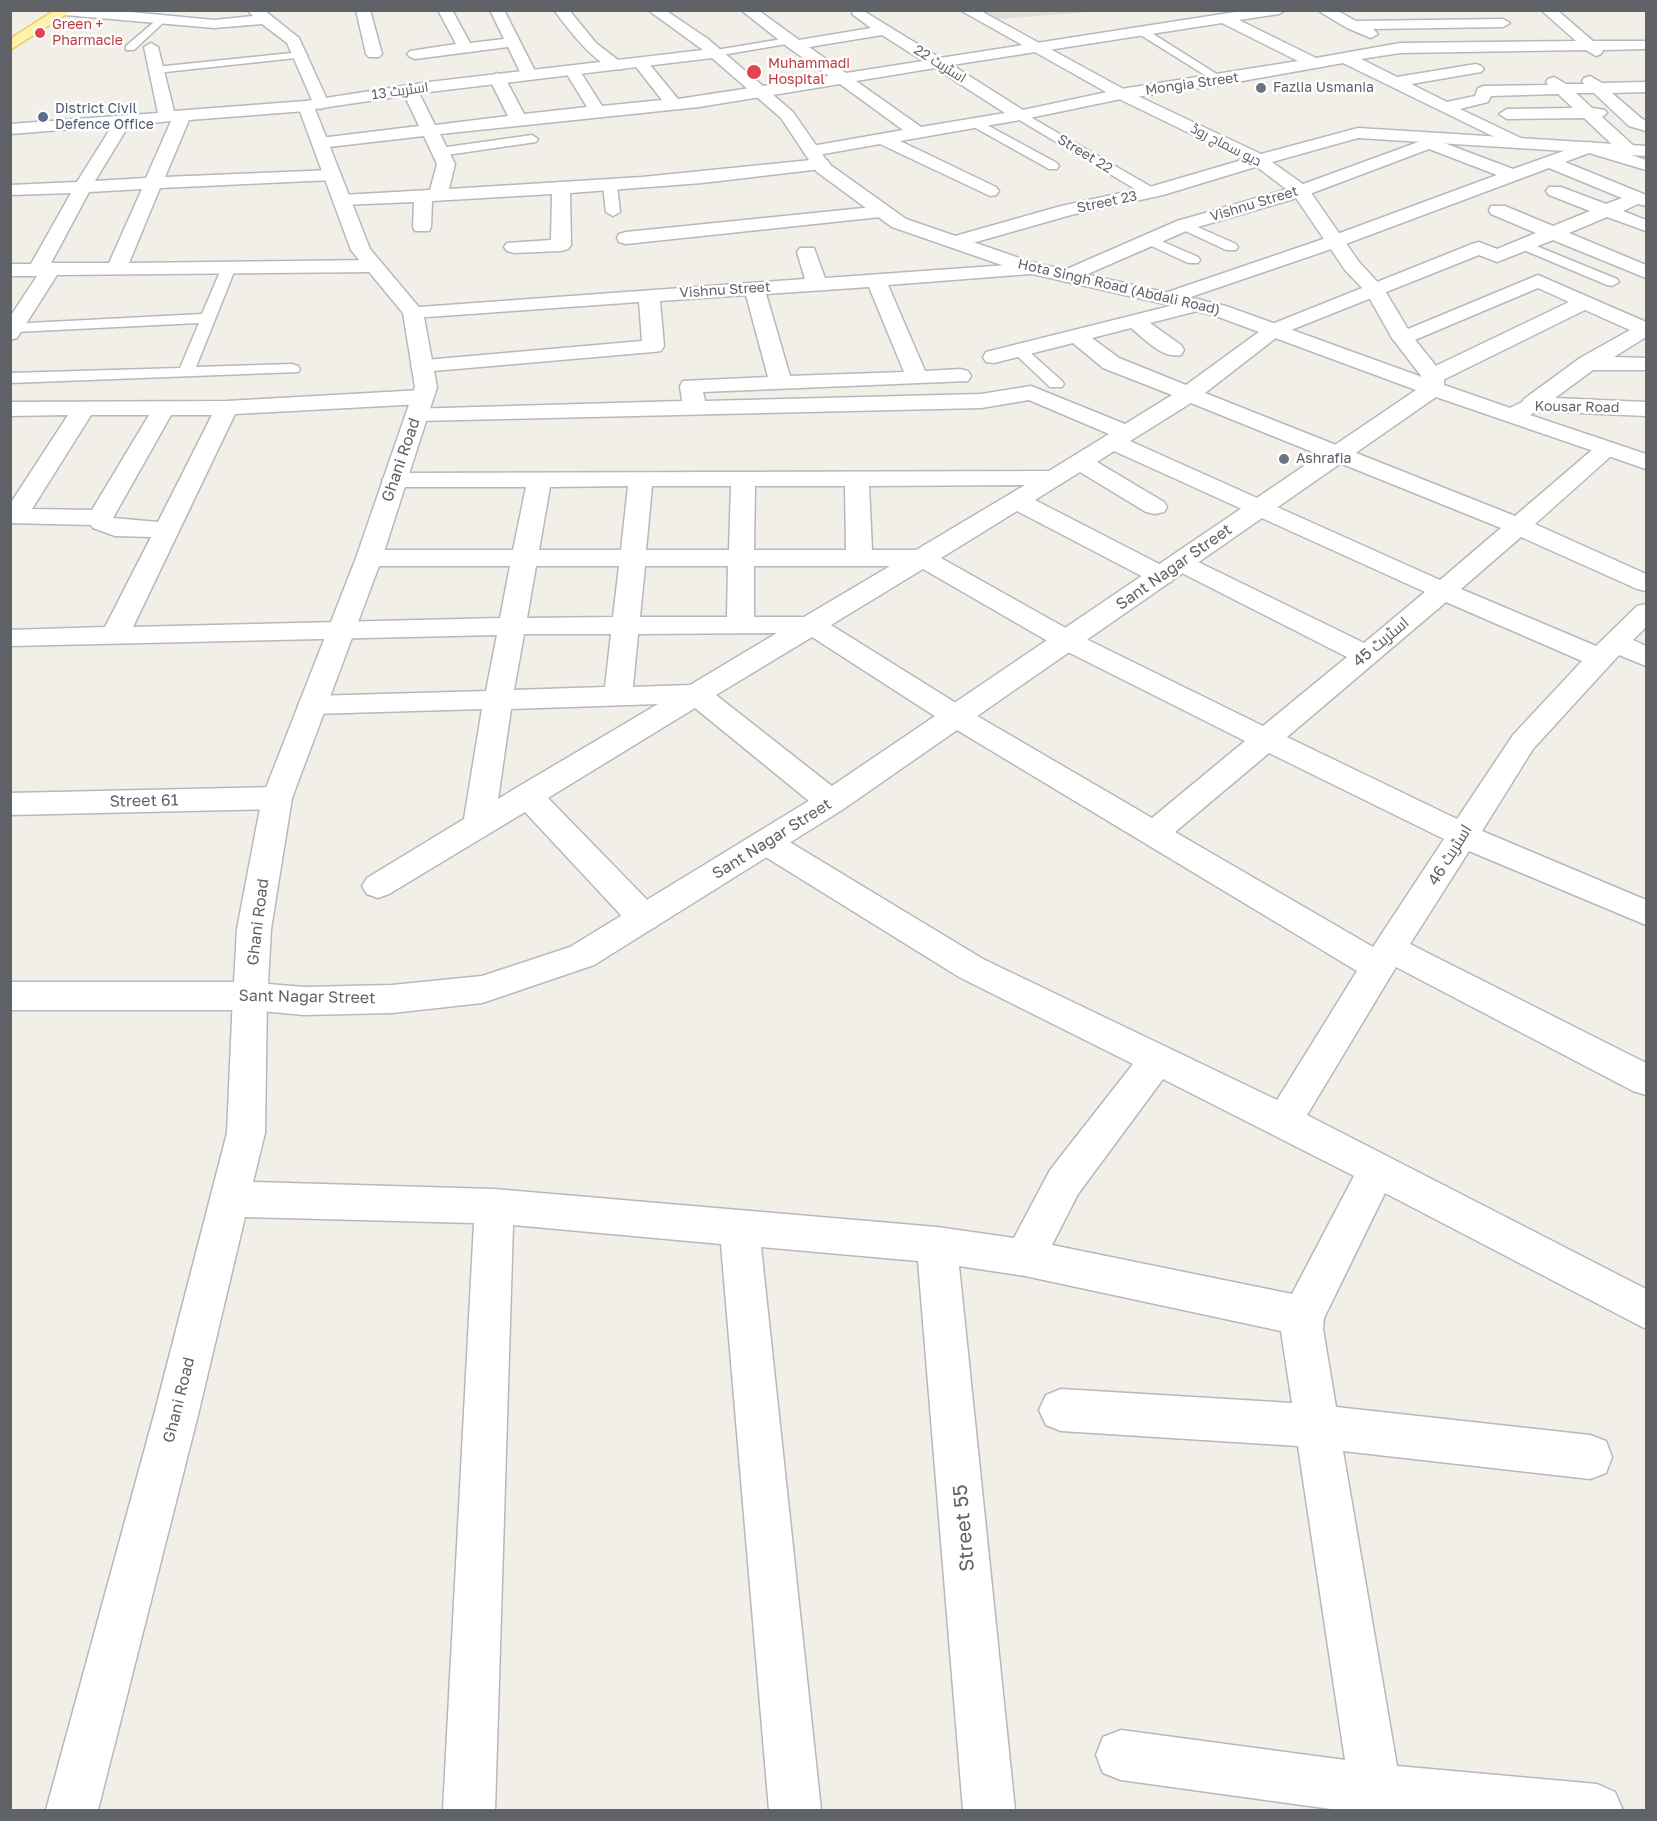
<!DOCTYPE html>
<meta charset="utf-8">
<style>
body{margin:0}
#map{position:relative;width:1657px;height:1821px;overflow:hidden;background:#f1efe8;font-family:"Golos Text",sans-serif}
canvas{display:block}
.frame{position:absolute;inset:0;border:12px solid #5f6368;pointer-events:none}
</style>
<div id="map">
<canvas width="1657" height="1821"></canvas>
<div class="frame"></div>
</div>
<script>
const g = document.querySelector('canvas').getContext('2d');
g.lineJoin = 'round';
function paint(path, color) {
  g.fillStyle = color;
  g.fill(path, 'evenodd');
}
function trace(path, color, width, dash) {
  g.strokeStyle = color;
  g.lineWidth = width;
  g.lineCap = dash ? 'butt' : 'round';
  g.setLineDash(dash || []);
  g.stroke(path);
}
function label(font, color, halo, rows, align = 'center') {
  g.font = font + ' "Golos Text",Cairo,sans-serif';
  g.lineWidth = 5;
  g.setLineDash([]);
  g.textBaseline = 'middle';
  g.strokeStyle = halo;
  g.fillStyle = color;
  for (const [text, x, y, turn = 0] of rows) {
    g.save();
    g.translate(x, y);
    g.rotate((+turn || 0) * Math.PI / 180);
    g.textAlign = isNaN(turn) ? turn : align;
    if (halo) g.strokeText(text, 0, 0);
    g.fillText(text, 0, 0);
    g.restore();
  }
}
paint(new Path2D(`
 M 967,11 L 1105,11 L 985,20 Z`), '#e1ded6');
const lane = new Path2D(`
 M 160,17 L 164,18 L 164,22 L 134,50 L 126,50 L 126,46 Z
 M 1143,29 L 1147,30 L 1226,80 L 1224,82 L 1216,82 L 1139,34 L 1139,30 Z
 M 788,38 L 793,41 L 792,43 L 716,56 L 711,53 L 716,50 Z
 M 301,52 L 307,55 L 305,57 L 156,73 L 150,70 L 156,67 Z
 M 1020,111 L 1155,189 L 1157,192 L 1150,196 L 1145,195 L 1016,118 L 1016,112 Z
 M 976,119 L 1057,163 L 1059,166 L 1057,169 L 1049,169 L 972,126 L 970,123 Z
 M 532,135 L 538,139 L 536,142 L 440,156 L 434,152 L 440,148 Z
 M 610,182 L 617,186 L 620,212 L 613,216 L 606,212 L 603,186 Z
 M 1184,221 L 1236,244 L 1238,247 L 1236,250 L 1226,250 L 1179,228 L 1177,225 L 1179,222 Z
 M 1150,236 L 1198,257 L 1200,260 L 1198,263 L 1188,263 L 1145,243 L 1143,240 Z
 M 1524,241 L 1617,279 L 1619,282 L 1612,286 L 1607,285 L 1519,248 L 1517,245 L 1519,242 Z
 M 229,263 L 236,267 L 196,367 L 292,364 L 298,366 L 300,369 L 298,372 L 10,383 L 10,373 L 180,368 L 199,323 L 15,332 L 10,330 L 10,324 L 202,314 L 222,267 Z
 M 1019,345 L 1024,347 L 1062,381 L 1064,384 L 1062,387 L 1050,387 L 1014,353 L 1011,350 Z`);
const street = new Path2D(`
 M 109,10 L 214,20 L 253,16 L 247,10 L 264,10 L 299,38 L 329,104 L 321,109 L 315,107 L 287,43 L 262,24 L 214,28 L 65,15 L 58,11 Z
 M 356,10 L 370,10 L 382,54 L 379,57 L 369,57 L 366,54 Z
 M 438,10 L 452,10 L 470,43 L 504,39 L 490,10 L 504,10 L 537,75 L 535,78 L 523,78 L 508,47 L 415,59 L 410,57 L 407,54 L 410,51 L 456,44 Z
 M 554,10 L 569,10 L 596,43 L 622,63 L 625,66 L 622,69 C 601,74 566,26 554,10 Z
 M 741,10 L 758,10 L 799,40 L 871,28 L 852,14 L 854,11 L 862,10 L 940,58 L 1248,10 L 1286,10 L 1279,14 L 1239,20 L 1316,58 L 1400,43 L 1576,41 L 1541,10 L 1557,10 L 1593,41 L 1646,41 L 1646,49 L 1603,50 L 1601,54 L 1596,56 L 1586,50 L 1400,53 L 1361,59 L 1397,77 L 1476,64 L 1481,66 L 1484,69 L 1481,72 L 1411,84 L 1447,102 L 1475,96 L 1478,88 L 1484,86 L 1548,85 L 1546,82 L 1548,79 L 1554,77 L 1566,84 L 1584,84 L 1582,81 L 1584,78 L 1590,76 L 1602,83 L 1646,82 L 1646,92 L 1612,93 L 1641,118 L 1646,121 L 1646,131 L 1629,126 L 1594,93 L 1576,93 L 1592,108 L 1605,110 L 1607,113 L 1602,117 L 1634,146 L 1637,150 L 1631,155 L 1646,160 L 1646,170 L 1589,153 L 1565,162 L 1646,195 L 1646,206 L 1638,204 L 1623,211 L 1646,220 L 1646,231 L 1607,217 L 1569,233 L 1646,265 L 1646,278 L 1553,240 L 1497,262 L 1479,255 L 1281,334 L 1205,393 L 1515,516 L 1599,444 L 1607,442 L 1615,444 L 1619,449 L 1535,524 L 1646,574 L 1646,591 L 1637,589 L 1521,537 L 1461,589 L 1596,646 L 1637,606 L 1646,604 L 1646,627 L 1633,640 L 1646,646 L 1646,666 L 1619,655 L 1533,749 L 1482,831 L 1646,900 L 1646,925 L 1469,851 L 1410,944 L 1646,1063 L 1646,1095 L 1633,1091 L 1396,967 L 1307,1115 L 1646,1289 L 1646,1329 L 1385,1193 L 1324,1318 L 1323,1329 L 1336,1407 L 1590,1435 L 1606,1441 L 1612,1457 L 1606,1473 L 1590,1479 L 1343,1451 L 1397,1766 L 1597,1784 L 1615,1792 L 1623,1810 L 1338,1810 L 1121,1780 L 1103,1773 L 1096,1755 L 1103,1737 L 1121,1730 L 1345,1760 L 1298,1446 L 1061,1431 L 1046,1425 L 1039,1410 L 1046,1395 L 1061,1389 L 1292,1403 L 1281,1331 L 1025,1276 L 959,1266 L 1015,1810 L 963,1810 L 918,1261 L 761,1247 L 821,1810 L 769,1810 L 721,1244 L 513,1225 L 495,1810 L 443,1810 L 474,1223 L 245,1217 L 198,1415 L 98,1810 L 46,1810 L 154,1415 L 227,1133 L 233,996 L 238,986 L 250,982 L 262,986 L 267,996 L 265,1133 L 253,1182 L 494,1189 L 937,1227 L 1014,1238 L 1050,1170 L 1133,1064 L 959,977 L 756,851 L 751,843 L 756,835 L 767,832 L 778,835 L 983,959 L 1277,1100 L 1357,971 L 947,724 L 812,637 L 716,695 L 842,794 L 846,802 L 842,810 L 831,813 L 820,810 L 695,708 L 548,798 L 656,909 L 661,918 L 656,927 L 644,930 L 632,927 L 525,812 L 389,894 L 378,898 L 367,894 L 362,886 L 367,878 L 464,819 L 482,709 L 312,714 L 302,712 L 298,705 L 302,698 L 312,696 L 486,691 L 497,635 L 10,646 L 10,630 L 105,627 L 151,537 L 115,536 L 93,528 L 91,525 L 10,523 L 10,504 L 68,415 L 10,416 L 10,402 L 227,401 L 422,390 L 430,392 L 433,397 L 430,402 L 422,404 L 235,414 L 133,627 L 500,618 L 510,566 L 369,566 L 360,563 L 356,558 L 360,553 L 369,550 L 513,550 L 526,487 L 394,487 L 386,485 L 382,480 L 386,475 L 394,473 L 1049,471 L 1109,434 L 1029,400 L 981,408 L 417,421 L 409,419 L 406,414 L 409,409 L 682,401 L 680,386 L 683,381 L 768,377 L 746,295 L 660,301 L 664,346 L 661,351 L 653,352 L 422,372 L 414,371 L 411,366 L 414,361 L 642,341 L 639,302 L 413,318 L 406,316 L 403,312 L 406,308 L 805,279 L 797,252 L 800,248 L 814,248 L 825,278 L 1036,263 L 1043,265 L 1046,269 L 1043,273 L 888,285 L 925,371 L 960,369 L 968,371 L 971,376 L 968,381 L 703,392 L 705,401 L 981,394 L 1031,386 L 1125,424 L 1172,395 L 1103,368 L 1073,343 L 994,363 L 986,362 L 983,357 L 986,352 L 1198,299 L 1205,301 L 1208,305 L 1205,309 L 1150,323 L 1181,345 L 1184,350 L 1181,355 C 1162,359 1145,339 1131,328 L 1092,338 L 1119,358 L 1186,385 L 1267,326 L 1472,244 L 1479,242 L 1497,249 L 1536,233 L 1491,214 L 1489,210 L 1491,206 L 1505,206 L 1553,226 L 1590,211 L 1549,195 L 1546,191 L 1549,187 L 1561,187 L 1606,204 L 1622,198 L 1549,168 L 1343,245 L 1176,302 L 1162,302 L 1159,298 L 1162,294 L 1329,237 L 1497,175 L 1429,149 L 1307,195 L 1191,229 L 1074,280 L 1060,280 L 1057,276 L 1060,272 L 1177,221 L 1295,187 L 1443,133 L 1451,138 L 1444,143 L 1513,169 L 1589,142 L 1619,151 L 1584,118 L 1507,119 L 1499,114 L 1507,109 L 1573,108 L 1558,94 L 1491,96 L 1488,102 L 1460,109 L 1523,139 L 1525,143 L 1523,147 L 1517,148 L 1343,63 L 1220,85 L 1121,99 L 1020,120 L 900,141 L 996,187 L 999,191 L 996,195 L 990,196 L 880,144 L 812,156 L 806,155 L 803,151 L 806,147 L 903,130 L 840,84 L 699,107 L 440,134 L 455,164 L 449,189 L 642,177 L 821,159 L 827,160 L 830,164 L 827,168 L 821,169 L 702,183 L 570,193 L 571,245 L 568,249 L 561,251 L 514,253 L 507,251 L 504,247 L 507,243 L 551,240 L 552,194 L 432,201 L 431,227 L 429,231 L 415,231 L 413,227 L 414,202 L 342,205 L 336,204 L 333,200 L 336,196 L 342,195 L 430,190 L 437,164 L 424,136 L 320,148 L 314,147 L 312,143 L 314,139 L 320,138 L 419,126 L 402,90 L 404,87 L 416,87 L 435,125 L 508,116 L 489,78 L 497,73 L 505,78 L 524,114 L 587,107 L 565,71 L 573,66 L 578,68 L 602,106 L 662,100 L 633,63 L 641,58 L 646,60 L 678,99 L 829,76 L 789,48 ZM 1222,23 L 1298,61 L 1121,89 L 1023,110 L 952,65 ZM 882,35 L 923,61 L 846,73 L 809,47 ZM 935,68 L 1005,113 L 921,127 L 856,81 ZM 869,287 L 904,372 L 790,376 L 766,294 ZM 1191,403 L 1501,528 L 1440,580 L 1130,441 ZM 91,415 L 149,415 L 92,510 L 32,509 ZM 171,415 L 212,415 L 158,522 L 113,518 ZM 1114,451 L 1425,592 L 1364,643 L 1190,558 L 1181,555 L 1172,558 L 1168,563 L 1172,568 L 1347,657 L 1263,726 L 1078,635 L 941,558 L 1017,511 L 1153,582 L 1162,584 L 1171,582 L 1175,576 L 1171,570 L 1035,500 L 1080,472 L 1146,512 L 1155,514 L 1164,512 L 1167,507 L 1164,502 L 1097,462 ZM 1025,485 L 916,550 L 872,550 L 869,486 ZM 628,486 L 621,550 L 539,550 L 550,487 ZM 652,486 L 731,486 L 729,550 L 646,550 ZM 755,486 L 845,486 L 846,550 L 754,550 ZM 536,566 L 619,566 L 613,617 L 527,618 ZM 645,566 L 728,566 L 727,617 L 640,617 ZM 754,566 L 890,566 L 804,617 L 754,617 ZM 923,569 L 1058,647 L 1245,741 L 1152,818 L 967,710 L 831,625 ZM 1446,602 L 1582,661 L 1513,735 L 1457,819 L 1287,737 ZM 777,633 L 690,685 L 633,687 L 638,634 ZM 524,634 L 611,634 L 605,687 L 514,690 ZM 658,704 L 516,788 L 498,799 L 511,709 ZM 1269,753 L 1444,839 L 1373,947 L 1175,832 ZM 1163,1079 L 1354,1176 L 1292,1294 L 1052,1245 L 1078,1194 Z
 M 1317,10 L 1336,10 L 1356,21 L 1503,19 L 1510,23 L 1503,27 L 1373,29 L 1378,34 L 1371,38 L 1347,28 Z
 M 151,43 L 158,47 L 174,111 L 306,101 L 314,106 L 306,111 L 189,120 L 165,177 L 332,170 L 338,171 L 341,175 L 338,179 L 332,180 L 160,188 L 129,263 L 374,260 L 381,262 L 384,266 L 381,270 L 374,272 L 57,275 L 17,338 L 10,340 L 10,317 L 37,276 L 10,276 L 10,264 L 31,264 L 71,193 L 10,195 L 10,185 L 77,182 L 112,126 L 10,134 L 10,124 L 158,113 L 144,47 ZM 171,121 L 146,178 L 95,181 L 129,125 ZM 142,189 L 109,263 L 51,263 L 89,192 Z
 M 1259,155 L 1265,156 L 1268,160 L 1265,164 L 1163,195 L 1071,215 L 955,248 L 948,246 L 945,242 L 948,238 L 1061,206 L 1153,186 Z
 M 883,206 L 890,208 L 892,212 L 890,216 L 626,244 L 619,242 L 617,238 L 619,234 L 626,232 Z
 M 1538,275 L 1646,322 L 1646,337 L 1614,357 L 1646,358 L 1646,370 L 1593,370 L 1540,409 L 1532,411 L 1524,409 L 1521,404 L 1524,399 L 1580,358 L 1630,330 L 1585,310 L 1441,381 L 1433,383 L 1425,381 L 1422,376 L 1425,371 L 1569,302 L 1538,288 L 1410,342 L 1403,344 L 1396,342 L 1392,338 L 1396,334 Z
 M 277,787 L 288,791 L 292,798 L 288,805 L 277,809 L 10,815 L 10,793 Z`);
const secondary = new Path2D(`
 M 648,10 L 665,10 L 708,39 L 793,112 L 829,164 L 906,219 L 1031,262 L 1226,306 L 1422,377 L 1392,338 L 1366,292 L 1345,270 L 1294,195 L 1253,164 L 1115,97 L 960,10 L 979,10 L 1127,91 L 1261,154 L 1358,128 L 1646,146 L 1646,156 L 1358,138 L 1272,162 L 1307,187 L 1359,262 L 1384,289 L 1412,336 L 1444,376 L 1444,385 L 1510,408 L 1532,397 L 1646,402 L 1646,416 L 1536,411 L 1530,415 L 1646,454 L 1646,469 L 1436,397 L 842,810 L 594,965 L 494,999 L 482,1003 L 392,1013 L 304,1015 L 250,1010 L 10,1010 L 10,982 L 234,982 L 237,929 L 262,798 L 356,558 L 415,387 L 403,313 L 351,250 L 298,106 L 306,101 L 429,82 L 703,50 ZM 712,58 L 781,118 L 817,172 L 892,227 L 1019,271 L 1213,315 L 1416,390 L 820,794 L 570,947 L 482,976 L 392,985 L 304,987 L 268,984 L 271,929 L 292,798 L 382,558 L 437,387 L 423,312 L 370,249 L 315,109 L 429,92 Z`);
const primary = new Path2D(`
 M 55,10 L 73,10 L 10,50 L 10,39 Z`);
trace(lane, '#b5b8bc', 3);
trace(street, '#b5b8bc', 3);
trace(secondary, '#b6babf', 3);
trace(primary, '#f2c960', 3);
paint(lane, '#fff');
paint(street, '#fff');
paint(secondary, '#fff');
paint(primary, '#fff2af');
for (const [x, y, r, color] of [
 [40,33,6,"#e0444e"],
 [754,72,8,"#e0444e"],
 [1261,88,6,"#6b7280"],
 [43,117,6,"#5c6f8a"],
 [1284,459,6,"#6b7280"]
]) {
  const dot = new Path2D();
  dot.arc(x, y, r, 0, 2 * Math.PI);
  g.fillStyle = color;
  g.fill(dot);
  trace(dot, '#fff', 2);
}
label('14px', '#be3a42', '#fff', [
 ["Green +",52,25],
 ["Pharmacie",52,41],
 ["Muhammadi",768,64],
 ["Hospital",768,80]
], 'left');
label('14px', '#5f6368', '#fff', [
 ["اسٹریٹ 22",940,64,32],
 ["Mongia Street",1192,84,-8],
 ["اسٹریٹ 13",400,91,-8],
 ["دیو سماج روڈ",1226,145,27],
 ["Street 22",1085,154,31],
 ["Street 23",1107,202,-12],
 ["Vishnu Street",1254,204,-17],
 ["Hota Singh Road (Abdali Road)",1119,287,13],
 ["Vishnu Street",725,290,-4],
 ["Kousar Road",1577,407,1]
]);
label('14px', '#5b616d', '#fff', [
 ["Fazlia Usmania",1273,88],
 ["Ashrafia",1296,459]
], 'left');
label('14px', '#4e5e75', '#fff', [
 ["District Civil",55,109],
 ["Defence Office",55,125]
], 'left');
label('16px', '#5f6368', '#fff', [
 ["Ghani Road",401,460,-71],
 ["Sant Nagar Street",1174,567,-35],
 ["اسٹریٹ 45",1381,642,-40],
 ["Street 61",144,801,-1],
 ["Sant Nagar Street",772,839,-32],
 ["اسٹریٹ 46",1450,855,-58],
 ["Ghani Road",258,922,-83],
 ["Sant Nagar Street",307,997,1],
 ["Ghani Road",179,1400,-76]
]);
label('20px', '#5f6368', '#fff', [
 ["Street 55",964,1528,-95]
]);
</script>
